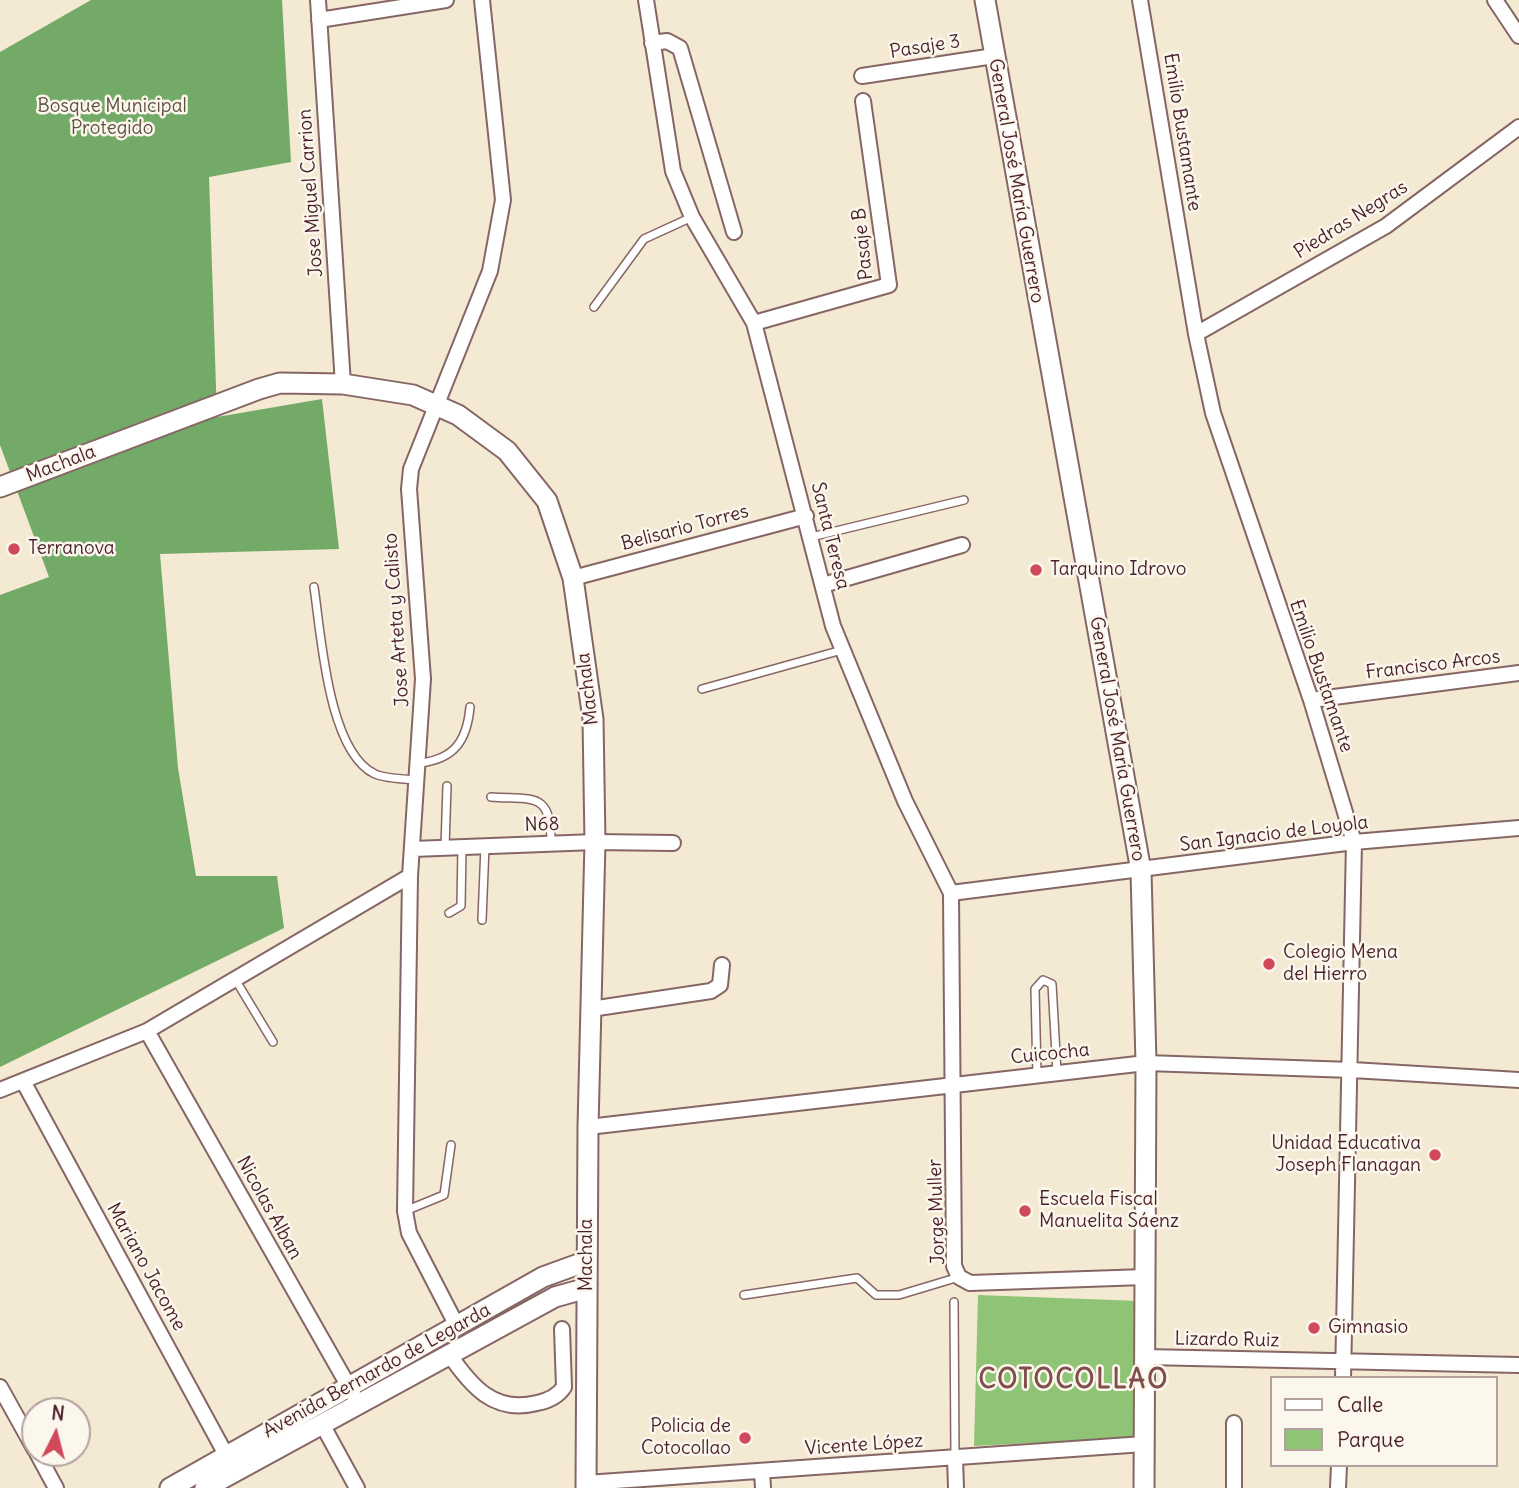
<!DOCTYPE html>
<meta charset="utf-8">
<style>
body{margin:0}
#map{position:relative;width:1519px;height:1488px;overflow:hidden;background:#f4e9d2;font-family:Delius,sans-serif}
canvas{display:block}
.legend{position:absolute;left:1270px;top:1376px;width:228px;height:91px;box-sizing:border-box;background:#fbf7ec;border:2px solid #b4a19f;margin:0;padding:9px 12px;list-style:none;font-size:21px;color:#4a1f2b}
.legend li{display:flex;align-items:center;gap:14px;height:35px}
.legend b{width:35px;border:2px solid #b4a19f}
.north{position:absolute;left:21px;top:1397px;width:70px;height:70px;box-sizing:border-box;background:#fbf7ec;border:2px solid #b4a19f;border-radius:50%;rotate:6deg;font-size:19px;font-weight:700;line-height:28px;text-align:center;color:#4a1f2b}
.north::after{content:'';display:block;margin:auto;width:24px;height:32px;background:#d1495b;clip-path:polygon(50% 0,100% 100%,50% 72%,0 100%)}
</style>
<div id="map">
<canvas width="1519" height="1488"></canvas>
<ul class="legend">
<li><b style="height:9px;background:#fff"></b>Calle</li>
<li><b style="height:19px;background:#8fc476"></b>Parque</li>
</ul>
<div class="north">N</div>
</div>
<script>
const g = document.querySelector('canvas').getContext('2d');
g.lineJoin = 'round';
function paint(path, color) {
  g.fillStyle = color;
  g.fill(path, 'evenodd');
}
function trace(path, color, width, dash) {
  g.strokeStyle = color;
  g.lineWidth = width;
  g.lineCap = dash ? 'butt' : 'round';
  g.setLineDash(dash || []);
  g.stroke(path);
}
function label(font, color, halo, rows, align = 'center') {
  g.font = font + ' Delius,sans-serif';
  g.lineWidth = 5;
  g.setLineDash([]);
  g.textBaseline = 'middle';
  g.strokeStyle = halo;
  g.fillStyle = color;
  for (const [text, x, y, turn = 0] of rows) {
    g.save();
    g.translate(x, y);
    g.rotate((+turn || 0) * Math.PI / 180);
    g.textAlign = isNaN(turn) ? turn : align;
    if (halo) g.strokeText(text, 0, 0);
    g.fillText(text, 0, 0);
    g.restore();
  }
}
paint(new Path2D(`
 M 978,1295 L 1140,1301 L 1133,1438 L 974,1446 Z`), '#8fc476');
paint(new Path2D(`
 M 91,0 L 282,0 L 291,162 L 209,177 L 217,417 L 322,399 L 339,549 L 160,554 L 178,768 L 196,876 L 277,876 L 284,928 L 0,1067 L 0,595 L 49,577 L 0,445 L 0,52 Z`), '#73aa67');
const lane = new Path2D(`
 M 594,307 L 644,239 L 692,217
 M 811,537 L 964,500
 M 314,587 C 321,634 328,752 375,774 C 387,779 405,779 418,780
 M 702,689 L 842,650
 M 420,763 C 455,759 467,740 470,707
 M 491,797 C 534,800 551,791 551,843
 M 445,847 L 447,786
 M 449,913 L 461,906 L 462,847
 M 482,920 L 485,846
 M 235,979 L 273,1042
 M 1037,1075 L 1035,989 L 1043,980 L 1052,984 L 1057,1072
 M 405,1211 L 444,1195 L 451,1145
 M 744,1295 L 857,1278 L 876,1295 L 899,1295 L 959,1277
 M 954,1302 L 955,1458`);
const street = new Path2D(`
 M 318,0 L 343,384
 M 646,0 L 673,171 L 692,217 L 754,323 L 833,626 L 905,801 L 951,893 L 954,1266 L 959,1277 L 970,1283 L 1145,1277
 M 1140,0 L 1196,334 L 1213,413 L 1311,700 L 1354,842 L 1343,1378
 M 1495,0 L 1519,36
 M 319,20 L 446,0
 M 652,43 L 667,41 L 680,48 L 734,232
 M 862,76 L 994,56
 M 754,323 L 889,285 L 863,101
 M 1196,334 L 1386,226 L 1519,127
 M 573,578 L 806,516
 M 823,585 L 962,545
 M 1311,700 L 1519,673
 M 413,849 L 595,842 L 673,843
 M 951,893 L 1354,842 L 1519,828
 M 591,1009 L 711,991 L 720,985 L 722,965
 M 147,1031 L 353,1394
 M 23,1081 L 231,1464
 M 0,1090 L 147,1031 L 410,876
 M 588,1127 L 1146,1063 L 1352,1070 L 1519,1080
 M 457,1326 L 409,1233 L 405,1211 L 410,876 L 423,679 L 409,489 L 411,469 L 490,271 L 503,200 L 482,0
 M 449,1354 C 471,1386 494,1414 537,1403 C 547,1401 558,1396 564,1387 L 562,1329
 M 1145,1357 L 1519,1365
 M 0,1387 L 35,1450
 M 322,1424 L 357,1488
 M 37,1453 L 56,1488
 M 955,1458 L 956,1488
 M 762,1471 L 763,1488
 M 586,1483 L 1144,1444
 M 1234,1488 L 1234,1423
 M 1338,1488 L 1339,1465`);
const secondary = new Path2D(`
 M 985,0 L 1141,871 L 1146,1063 L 1144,1488
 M 0,487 L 259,389 L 280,383 L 343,384 L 413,395 L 458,415 L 507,451 L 547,501 L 573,578 L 593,719 L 595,842 L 588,1127 L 586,1488
 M 170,1488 L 543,1277 L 587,1261
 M 205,1488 L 555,1297 L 587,1288`);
trace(lane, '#866665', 10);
trace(street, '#866665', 18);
trace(secondary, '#866665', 23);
trace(lane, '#fff', 7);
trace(street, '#fff', 14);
trace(secondary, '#fff', 19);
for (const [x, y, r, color] of [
 [14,549,7,"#d1495b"],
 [1036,570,7,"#d1495b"],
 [1269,964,7,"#d1495b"],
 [1435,1155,7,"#d1495b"],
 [1025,1211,7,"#d1495b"],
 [1314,1328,7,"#d1495b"],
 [745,1438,7,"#d1495b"]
]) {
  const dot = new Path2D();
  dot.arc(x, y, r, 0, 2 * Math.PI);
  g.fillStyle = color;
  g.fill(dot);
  trace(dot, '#fbf7ec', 2.5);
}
label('19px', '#4a1f2b', '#fbf7ec', [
 ["Pasaje 3",925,47,-9],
 ["Emilio Bustamante",1182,132,81],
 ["General José María Guerrero",1016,181,80],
 ["Jose Miguel Carrion",311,193,-94],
 ["Piedras Negras",1351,220,-32],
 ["Pasaje B",863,244,-96],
 ["Machala",61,464,-21],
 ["Belisario Torres",685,528,-15],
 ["Santa Teresa",830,536,76],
 ["Jose Arteta y Calisto",397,620,-94],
 ["Francisco Arcos",1433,665,-7],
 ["Emilio Bustamante",1321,676,71],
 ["Machala",588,689,-97],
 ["General José María Guerrero",1117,739,80],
 ["N68",542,825,-2],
 ["San Ignacio de Loyola",1274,834,-7],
 ["Cuicocha",1050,1054,-6],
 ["Nicolas Alban",269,1208,61],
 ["Jorge Muller",937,1212,-92],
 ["Machala",587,1255,-90],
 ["Mariano Jacome",146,1267,61],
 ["Lizardo Ruiz",1227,1340,1],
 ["Avenida Bernardo de Legarda",377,1371,-29],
 ["Vicente López",864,1445,-4]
]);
label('19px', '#5f5142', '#fbf7ec', [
 ["Bosque Municipal",112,107],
 ["Protegido",112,129]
]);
label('19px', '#4a1f2b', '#fbf7ec', [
 ["Terranova",28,549],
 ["Tarquino Idrovo",1050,570],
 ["Colegio Mena",1283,953],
 ["del Hierro",1283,975],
 ["Unidad Educativa",1421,1144,"right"],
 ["Joseph Flanagan",1421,1166,"right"],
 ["Escuela Fiscal",1039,1200],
 ["Manuelita Sáenz",1039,1222],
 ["Gimnasio",1328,1328],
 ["Policia de",731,1427,"right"],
 ["Cotocollao",731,1449,"right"]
], 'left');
g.letterSpacing = '2px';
label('bold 26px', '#814f4c', '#fbf7ec', [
 ["COTOCOLLAO",1074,1381]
]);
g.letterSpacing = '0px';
</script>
